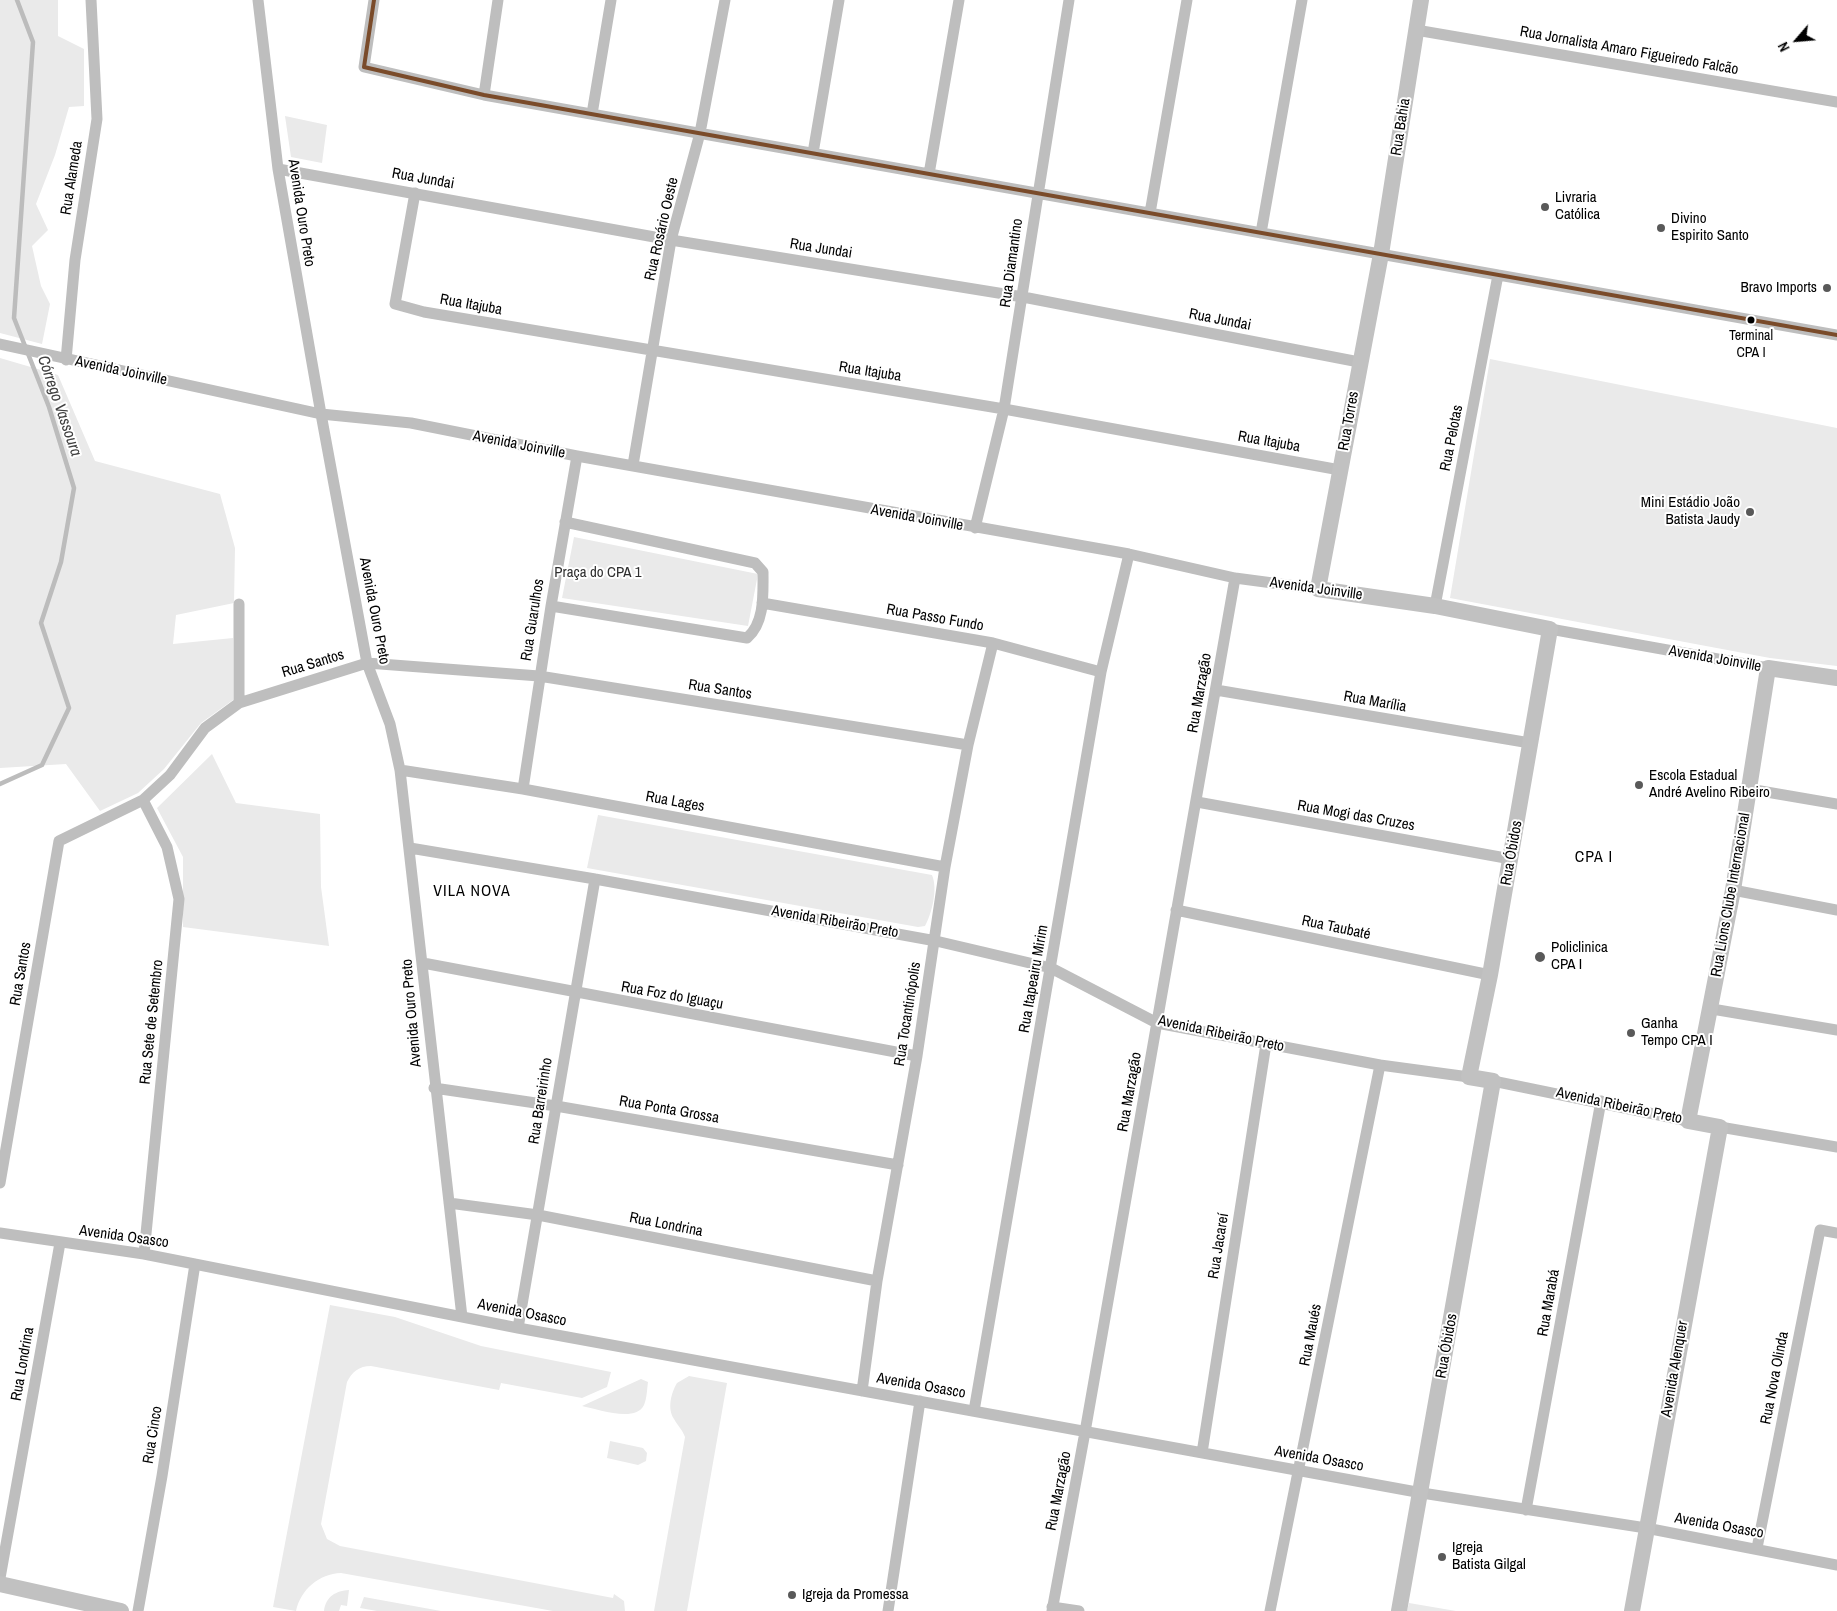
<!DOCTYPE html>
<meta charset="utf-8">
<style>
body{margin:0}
#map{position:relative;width:1837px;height:1611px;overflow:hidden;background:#fff;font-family:"Archivo Narrow",sans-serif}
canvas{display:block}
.north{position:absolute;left:1772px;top:15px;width:50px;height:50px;-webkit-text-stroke:4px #fff;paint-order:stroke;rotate:243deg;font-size:14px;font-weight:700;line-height:20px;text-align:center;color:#000}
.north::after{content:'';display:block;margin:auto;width:18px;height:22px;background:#000;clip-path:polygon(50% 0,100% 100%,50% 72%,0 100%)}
</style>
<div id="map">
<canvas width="1837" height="1611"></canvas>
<div class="north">N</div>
</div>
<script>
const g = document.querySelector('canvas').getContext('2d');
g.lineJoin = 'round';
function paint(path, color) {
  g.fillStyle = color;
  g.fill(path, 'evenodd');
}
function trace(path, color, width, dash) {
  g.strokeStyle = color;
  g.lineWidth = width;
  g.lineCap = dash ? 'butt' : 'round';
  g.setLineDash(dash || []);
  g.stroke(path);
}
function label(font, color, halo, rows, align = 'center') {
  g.font = font + ' "Archivo Narrow",sans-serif';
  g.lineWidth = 4;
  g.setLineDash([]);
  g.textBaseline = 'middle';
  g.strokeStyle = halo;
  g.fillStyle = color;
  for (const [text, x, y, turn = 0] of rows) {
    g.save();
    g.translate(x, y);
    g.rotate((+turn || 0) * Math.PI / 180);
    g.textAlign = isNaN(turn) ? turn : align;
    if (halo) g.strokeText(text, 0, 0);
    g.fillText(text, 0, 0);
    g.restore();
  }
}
paint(new Path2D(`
 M 0,0 L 58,0 L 58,36 L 84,49 L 84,106 L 69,107 L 55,155 L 36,204 L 48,230 L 32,246 L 41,286 L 50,304 L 42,344 L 0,333 Z
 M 285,116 L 327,125 L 322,163 L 291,157 Z
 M 0,358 L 58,375 L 95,461 L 220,494 L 235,548 L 234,603 L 176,615 L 173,644 L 233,638 L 233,700 L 201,723 L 164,769 L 138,793 L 100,811 L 66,764 L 0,768 Z
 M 1490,359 L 1837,428 L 1837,666 L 1770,658 L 1450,598 Z
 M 574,537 L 758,574 L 748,626 L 562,598 Z
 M 212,754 L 236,803 L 320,814 L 321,887 L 329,946 L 183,927 L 183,857 L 157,808 Z
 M 598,815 L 932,875 C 938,889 932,913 925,926 L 918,927 L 587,868 Z
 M 330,1305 L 395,1317 L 481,1346 L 611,1372 L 607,1387 L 582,1398 L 501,1383 L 499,1390 L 371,1366 C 359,1366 352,1372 347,1382 L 321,1524 L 327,1539 L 340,1546 L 613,1598 L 614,1594 L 624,1601 L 625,1611 L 553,1611 L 341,1573 C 319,1574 301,1589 296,1611 L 273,1607 Z
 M 689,1376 L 727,1383 L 687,1611 L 654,1611 L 685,1437 C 682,1429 678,1426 674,1419 C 667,1409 671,1393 677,1383 Z
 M 641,1379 L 648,1382 C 647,1389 647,1398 644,1405 C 636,1423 597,1409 582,1406 Z
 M 610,1441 L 643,1448 L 647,1453 L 646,1461 L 638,1465 L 607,1458 Z
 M 349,1590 L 347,1606 L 341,1605 L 339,1611 L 324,1611 C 326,1596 336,1591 349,1590 Z
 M 364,1597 L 441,1611 L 377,1611 L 360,1608 Z
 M 1409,1603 L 1456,1611 L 1407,1611 Z`), '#eaeaea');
trace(new Path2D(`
 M 0,784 L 42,765 L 69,708 L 41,623 L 61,562 L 74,488 L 49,407 L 14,318 L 33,42 L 17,0`), '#bcbcbc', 4.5);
trace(new Path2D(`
 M 258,0 L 278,169 L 321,414 L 367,663 L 390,724 L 400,770 L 462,1317
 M 374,0 L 364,67 L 484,95 L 1837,335
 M 1416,30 L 1837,102
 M 484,95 L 498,0
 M 592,114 L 611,0
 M 813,153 L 839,0
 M 278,169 L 671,240 L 1023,297 L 1359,362
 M 929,174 L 959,0
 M 415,193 L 395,304 L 424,312 L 1004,409 L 1340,470
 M 1150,213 L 1187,0
 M 1261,233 L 1302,0
 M 0,344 L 321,414 L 411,423 L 577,456 L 1129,554 L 1235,578 L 1318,589
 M 66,360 L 75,260 L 97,119 L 91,0
 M 633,465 L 671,240 L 700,133 L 725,0
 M 975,528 L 1004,409 L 1069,0
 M 762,603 L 993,643 L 1101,672
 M 551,606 L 747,638 C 765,623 763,594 763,572 L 755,563 L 565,522
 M 1435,606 L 1498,275
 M 1550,629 L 1768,668
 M 1216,690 L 1530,743
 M 239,703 L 239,604
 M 400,770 L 523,789 L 945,867
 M 523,789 L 551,606 L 577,456
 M 1749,789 L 1837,804
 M 143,800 L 167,847 L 179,899 L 144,1254
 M 1197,802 L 1511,859
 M 410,848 L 595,879 L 936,941 L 1051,968 L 1157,1023 L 1380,1065 L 1469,1077
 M 1733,890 L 1837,910
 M 1176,910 L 1490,975
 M 423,963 L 917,1056
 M 1712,1009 L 1837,1030
 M 1493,1081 L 1688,1121
 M 434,1088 L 556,1106 L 898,1165
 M 1720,1127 L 1837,1147
 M 0,1183 L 59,841 L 143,800 L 170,775 L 205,728 L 239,703 L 367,663 L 539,676 L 968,745
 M 449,1203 L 538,1215 L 877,1281
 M 0,1233 L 144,1254 L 518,1328 L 1422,1493 L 1646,1528 L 1837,1565
 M 518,1328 L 595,879
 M 862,1391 L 877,1281 L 917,1056 L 945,867 L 968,745 L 993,643
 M 974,1411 L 1101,672 L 1129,554
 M 1202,1453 L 1266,1044
 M 1526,1510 L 1601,1101
 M 1757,1548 L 1820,1230 L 1837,1233
 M 0,1578 L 60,1243
 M 1052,1607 L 1079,1611
 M 138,1611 L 162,1476 L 195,1264
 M 888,1611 L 920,1401
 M 1052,1611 L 1085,1432 L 1235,578
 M 1270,1611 L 1380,1065`), '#bebebe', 11);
trace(new Path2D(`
 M 0,1584 L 121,1611
 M 1399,1611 L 1493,1081 L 1469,1077 L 1490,975 L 1550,629 L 1435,606 L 1318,589 L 1381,254 L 1421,0
 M 1632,1611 L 1720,1127 L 1688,1121 L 1733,890 L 1768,668 L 1837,678`), '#c1c1c1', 16);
trace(new Path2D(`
 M 374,0 L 364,67 L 484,95 L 1837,335`), '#7a4b2a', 4);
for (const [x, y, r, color] of [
 [1545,207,5,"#595959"],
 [1661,228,5,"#595959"],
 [1827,288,5,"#595959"],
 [1751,320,4.5,"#000"],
 [1750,512,5,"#595959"],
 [1639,785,5,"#595959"],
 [1540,957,6,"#595959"],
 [1631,1033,5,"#595959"],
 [1442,1557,5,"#595959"],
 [792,1595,5,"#595959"]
]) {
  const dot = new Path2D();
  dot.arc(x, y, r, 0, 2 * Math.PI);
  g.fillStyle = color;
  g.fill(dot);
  trace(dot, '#fff', 2);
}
label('14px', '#000', '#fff', [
 ["Terminal",1751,336],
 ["CPA I",1751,353]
]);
label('15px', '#000', '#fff', [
 ["Rua Jornalista Amaro Figueiredo Falcão",1629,51,10],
 ["Rua Bahia",1401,127,-81],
 ["Rua Alameda",72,178,-81],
 ["Rua Jundai",423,179,10],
 ["Avenida Ouro Preto",301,213,81],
 ["Rua Rosário Oeste",662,229,-77],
 ["Rua Jundai",821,249,9],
 ["Rua Diamantino",1012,263,-82],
 ["Rua Itajuba",471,305,10],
 ["Rua Jundai",1220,320,11],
 ["Avenida Joinville",121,371,12],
 ["Rua Itajuba",870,372,9],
 ["Rua Torres",1349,421,-80],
 ["Rua Pelotas",1452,438,-79],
 ["Rua Itajuba",1269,442,10],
 ["Avenida Joinville",519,445,11],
 ["Avenida Joinville",917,518,10],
 ["Avenida Joinville",1316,589,8],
 ["Avenida Ouro Preto",374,611,79],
 ["Rua Passo Fundo",935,618,10],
 ["Rua Guarulhos",533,620,-81],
 ["Avenida Joinville",1715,659,10],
 ["Rua Santos",313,664,-17],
 ["Rua Santos",720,690,9],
 ["Rua Marzagão",1200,693,-80],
 ["Rua Marília",1375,702,10],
 ["Rua Lages",675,802,10],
 ["Rua Mogi das Cruzes",1356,816,10],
 ["Rua Óbidos",1512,853,-80],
 ["Rua Lions Clube Internacional",1731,895,-80],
 ["Avenida Ribeirão Preto",835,922,10],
 ["Rua Taubaté",1336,928,12],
 ["Rua Santos",21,974,-80],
 ["Rua Itapeairu Mirim",1034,979,-80],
 ["Rua Foz do Iguaçu",672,996,10],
 ["Avenida Ouro Preto",412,1013,-95],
 ["Rua Tocantinópolis",908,1014,-81],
 ["Rua Sete de Setembro",152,1022,-84],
 ["Avenida Ribeirão Preto",1221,1034,12],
 ["Rua Marzagão",1130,1092,-80],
 ["Rua Barreirinho",541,1101,-81],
 ["Avenida Ribeirão Preto",1619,1106,12],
 ["Rua Ponta Grossa",669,1110,10],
 ["Rua Londrina",666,1225,11],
 ["Avenida Osasco",124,1237,8],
 ["Rua Jacareí",1219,1246,-81],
 ["Rua Marabá",1549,1303,-80],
 ["Avenida Osasco",522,1313,11],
 ["Rua Maués",1311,1335,-79],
 ["Rua Óbidos",1447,1346,-80],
 ["Rua Londrina",23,1364,-80],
 ["Avenida Alenquer",1675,1369,-80],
 ["Rua Nova Olinda",1775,1378,-79],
 ["Avenida Osasco",921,1386,10],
 ["Rua Cinco",153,1435,-81],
 ["Avenida Osasco",1319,1459,10],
 ["Rua Marzagão",1059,1491,-79],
 ["Avenida Osasco",1719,1526,10]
]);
label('15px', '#000', '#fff', [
 ["Livraria",1555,198],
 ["Católica",1555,215],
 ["Divino",1671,219],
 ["Espirito Santo",1671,236],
 ["Bravo Imports",1817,288,"right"],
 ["Mini Estádio João",1740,503,"right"],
 ["Batista Jaudy",1740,520,"right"],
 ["Escola Estadual",1649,776],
 ["André Avelino Ribeiro",1649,793],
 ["Policlinica",1551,948],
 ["CPA I",1551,965],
 ["Ganha",1641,1024],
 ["Tempo CPA I",1641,1041],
 ["Igreja",1452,1548],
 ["Batista Gilgal",1452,1565],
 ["Igreja da Promessa",802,1595]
], 'left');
label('15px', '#2f2f2f', '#fff', [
 ["Praça do CPA 1",598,573]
]);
label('italic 16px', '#404040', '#fff', [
 ["Córrego Vassoura",59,406,71]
]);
g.letterSpacing = '1px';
label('16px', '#000', '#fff', [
 ["CPA I",1594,858],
 ["VILA NOVA",472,892]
]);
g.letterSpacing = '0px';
</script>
